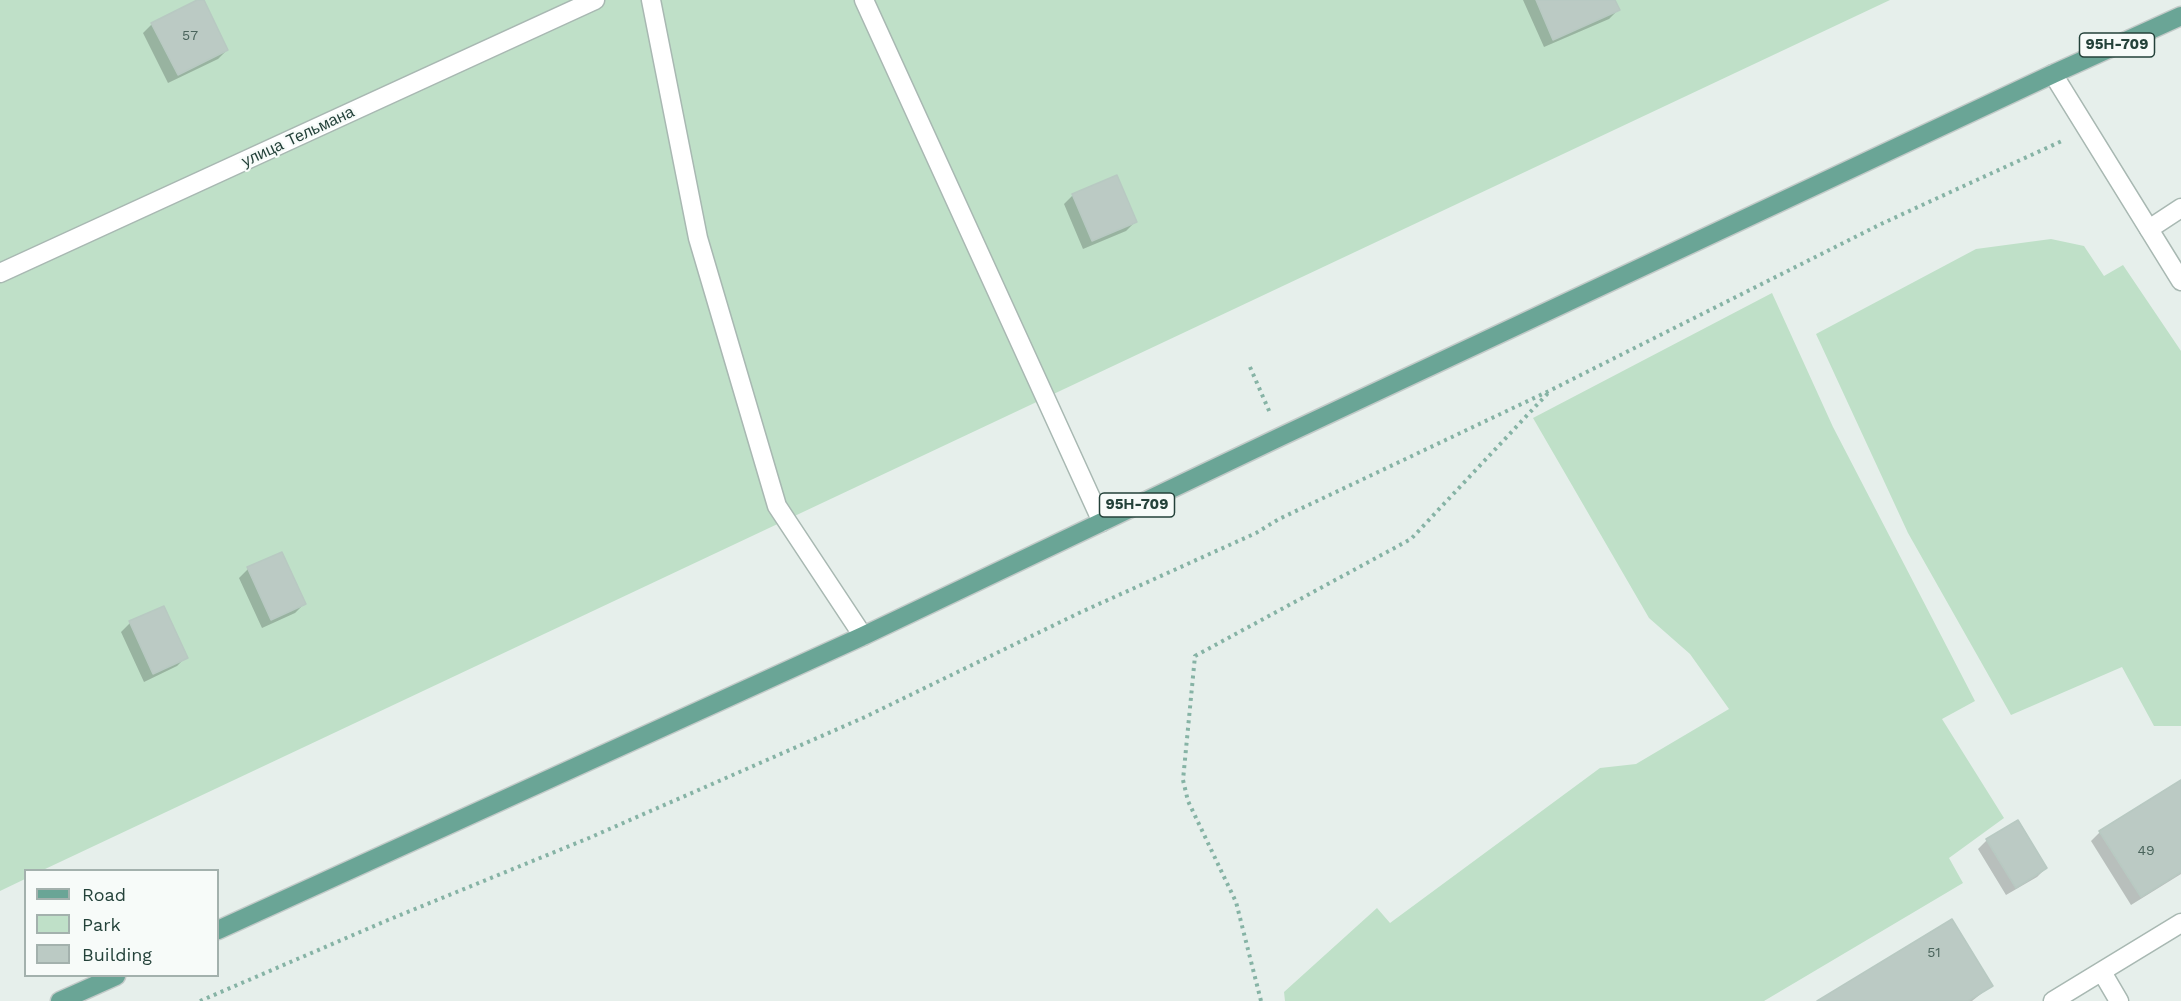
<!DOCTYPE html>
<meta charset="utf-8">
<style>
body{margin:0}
#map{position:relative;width:2181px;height:1001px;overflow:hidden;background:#e6efeb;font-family:"Work Sans",sans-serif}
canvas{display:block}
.legend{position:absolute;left:24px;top:869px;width:195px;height:108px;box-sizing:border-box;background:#f7fbf9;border:2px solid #a3b1ad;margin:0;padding:8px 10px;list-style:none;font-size:18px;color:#24423a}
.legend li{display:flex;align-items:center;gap:12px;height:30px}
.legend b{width:30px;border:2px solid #a3b1ad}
</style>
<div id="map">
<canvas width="2181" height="1001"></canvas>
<ul class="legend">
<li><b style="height:8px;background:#6aa596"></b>Road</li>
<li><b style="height:16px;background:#bfe0c8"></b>Park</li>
<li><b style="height:16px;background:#bbcac4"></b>Building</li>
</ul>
</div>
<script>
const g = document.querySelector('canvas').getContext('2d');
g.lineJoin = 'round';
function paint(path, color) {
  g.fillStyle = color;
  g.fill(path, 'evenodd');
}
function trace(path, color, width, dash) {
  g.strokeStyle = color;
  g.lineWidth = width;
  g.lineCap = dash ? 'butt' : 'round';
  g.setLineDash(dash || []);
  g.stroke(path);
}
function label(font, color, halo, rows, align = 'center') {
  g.font = font + ' "Work Sans",sans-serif';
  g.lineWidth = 4.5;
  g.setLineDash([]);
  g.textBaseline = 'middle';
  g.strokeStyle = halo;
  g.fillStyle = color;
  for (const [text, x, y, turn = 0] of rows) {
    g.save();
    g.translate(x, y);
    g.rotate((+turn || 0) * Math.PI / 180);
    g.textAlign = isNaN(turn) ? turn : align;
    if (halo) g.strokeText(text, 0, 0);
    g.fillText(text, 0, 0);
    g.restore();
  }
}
paint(new Path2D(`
 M 0,0 L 1890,0 L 43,870 L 26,870 L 25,879 L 0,891 Z
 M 2051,239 L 2084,246 L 2104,276 L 2123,265 L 2181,351 L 2181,726 L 2154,726 L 2122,667 L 2011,715 L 1908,533 L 1816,334 L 1976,249 Z
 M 1772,293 L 1833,427 L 1975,701 L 1942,719 L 2004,818 L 1949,858 L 1963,883 L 1764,1001 L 1285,1001 L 1284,992 L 1377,908 L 1390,923 L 1600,768 L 1636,764 L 1729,709 L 1690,654 L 1649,618 L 1533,418 Z`), '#bfe0c8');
paint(new Path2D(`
 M 200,0 L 202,0 L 227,50 L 218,59 L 168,83 L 143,33 L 152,24 Z
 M 1523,0 L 1613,0 L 1618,10 L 1609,19 L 1544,47 Z
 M 1073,195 L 1135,222 L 1126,231 L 1083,249 L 1064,204 Z
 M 248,569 L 304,604 L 295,613 L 262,628 L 239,578 Z
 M 163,608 L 186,657 L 177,666 L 144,682 L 121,632 L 130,623 Z
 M 2181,782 L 2181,874 L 2131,905 L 2091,841 L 2100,832 Z
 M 1987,840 L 2046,868 L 2037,877 L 2006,895 L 1978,849 Z
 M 1991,986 L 1972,1001 L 1820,1001 Z`), '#0003');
const building = new Path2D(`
 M 197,0 L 204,0 L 228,50 L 178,75 L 151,23 Z
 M 1536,0 L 1615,0 L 1620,10 L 1553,40 Z
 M 1117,175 L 1137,222 L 1092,241 L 1072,194 Z
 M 282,552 L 306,604 L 271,620 L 247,567 Z
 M 164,606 L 188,658 L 153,674 L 129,621 Z
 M 2181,780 L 2181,872 L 2141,897 L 2099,831 Z
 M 2018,820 L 2047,868 L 2016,888 L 1986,839 Z
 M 1952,919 L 1993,986 L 1968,1001 L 1817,1001 Z`);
paint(building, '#bbcac4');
trace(building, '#b8c9c2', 1.5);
const service = new Path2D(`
 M 651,0 L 698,238 L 777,506 L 863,636
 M 2149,229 L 2181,208
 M 2102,972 L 2119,1001
 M 2053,1001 L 2181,923`);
const minor = new Path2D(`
 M 864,0 L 1102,522
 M 2053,74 L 2181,281
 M 0,273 L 595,0`);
const primary = new Path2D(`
 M 218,930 L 863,636 L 1280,437 L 2053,74 L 2181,16
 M 60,1001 L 116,976`);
trace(service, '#a8b8b2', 21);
trace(minor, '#a8b8b2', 21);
trace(primary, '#c2cac8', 21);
trace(new Path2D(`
 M 1250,367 L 1270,413
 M 200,1001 L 388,920 L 589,838 L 865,717 L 1079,613 L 1256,533 L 1279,519 L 1551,390 L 1881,224 L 2064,140
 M 1261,1001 L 1236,902 L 1188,801 L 1183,780 L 1195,656 L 1411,539 L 1549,392`), '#86b3a5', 4, [3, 4.5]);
trace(service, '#fff', 18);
trace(minor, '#fff', 18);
trace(primary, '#6aa596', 18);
label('14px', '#4a645c', null, [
 ["57",190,36],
 ["49",2146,851],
 ["51",1934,953]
]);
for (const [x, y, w] of [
 [2117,45,75],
 [1137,505,75]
]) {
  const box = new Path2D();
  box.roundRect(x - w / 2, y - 12, w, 24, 4.5);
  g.fillStyle = '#f7fbf9';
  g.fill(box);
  trace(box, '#24423a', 1.5);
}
label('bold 15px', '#24423a', null, [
 ["95Н-709",2117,45],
 ["95Н-709",1137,505]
]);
label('16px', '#24423a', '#f7fbf9', [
 ["улица Тельмана",298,137,-25]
]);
</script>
